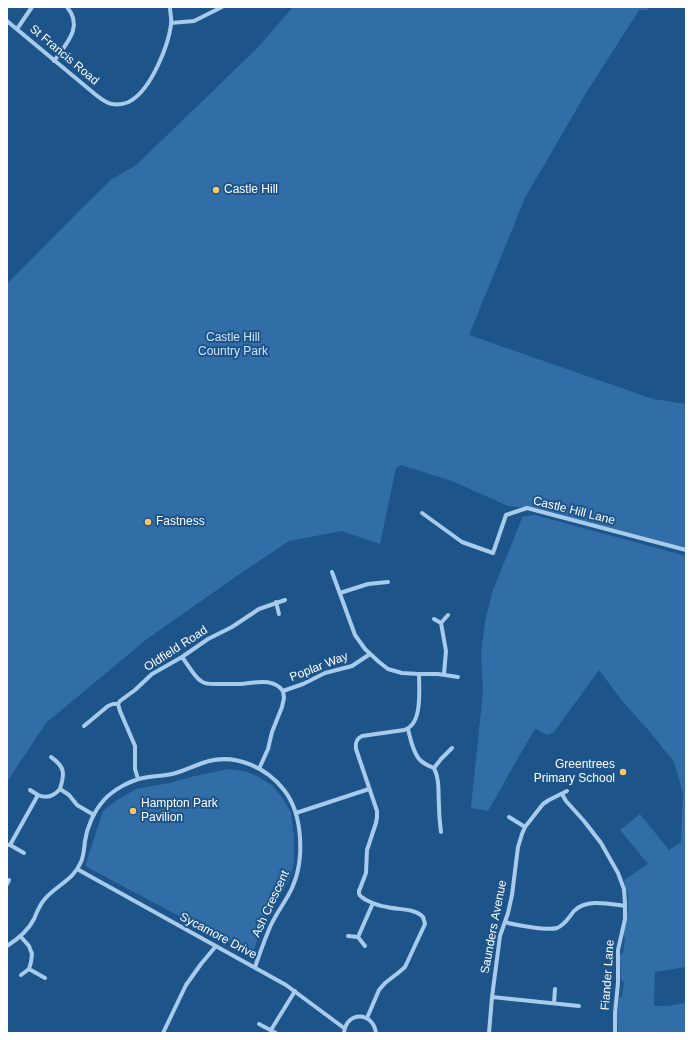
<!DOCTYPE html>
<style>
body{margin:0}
#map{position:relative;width:693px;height:1040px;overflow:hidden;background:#1d548a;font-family:Arial,sans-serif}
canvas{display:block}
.frame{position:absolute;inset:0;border:8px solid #fff;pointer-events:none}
</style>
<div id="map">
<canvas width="693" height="1040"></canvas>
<div class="frame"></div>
</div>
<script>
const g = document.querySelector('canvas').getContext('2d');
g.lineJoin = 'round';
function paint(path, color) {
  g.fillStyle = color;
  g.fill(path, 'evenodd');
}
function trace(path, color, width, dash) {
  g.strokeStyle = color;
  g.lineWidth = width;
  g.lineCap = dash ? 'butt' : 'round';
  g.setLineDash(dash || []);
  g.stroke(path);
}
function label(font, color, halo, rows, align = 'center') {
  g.font = font + ' Arial,sans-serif';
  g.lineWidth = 4;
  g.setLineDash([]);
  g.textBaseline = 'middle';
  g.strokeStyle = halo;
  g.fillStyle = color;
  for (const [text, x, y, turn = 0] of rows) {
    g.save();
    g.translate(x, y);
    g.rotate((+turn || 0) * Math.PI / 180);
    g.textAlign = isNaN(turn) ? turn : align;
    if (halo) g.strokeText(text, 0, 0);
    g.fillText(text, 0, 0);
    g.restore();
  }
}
paint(new Path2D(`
 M 293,7 L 649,7 L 648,10 L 639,10 L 583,98 L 525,198 L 469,335 L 653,399 L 686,404 L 686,548 L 531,507 L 516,507 L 508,506 L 452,481 L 401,465 L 396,468 L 380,544 L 342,531 L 289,541 L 231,580 L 147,639 L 46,723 L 7,782 L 7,284 L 83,207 L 112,179 L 135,166 L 214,90 L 259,46 Z
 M 535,515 L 686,556 L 686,967 L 655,972 L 654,1006 L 667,1006 L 686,1003 L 686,1033 L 618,1033 L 617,1016 L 619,998 L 622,996 L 624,983 L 621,979 L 620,955 L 623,953 L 625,939 L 623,935 L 628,908 L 628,895 L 624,880 L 648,864 L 620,830 L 640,814 L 669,850 L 681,842 L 683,793 L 674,762 L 650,732 L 623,702 L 599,670 L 554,732 L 547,735 L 536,729 L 534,730 L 488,811 L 471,808 L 483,691 L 481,655 L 485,621 L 493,590 L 523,516 Z
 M 229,769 L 244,771 L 257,776 L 273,786 L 283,799 L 291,813 L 294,838 L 294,861 L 291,875 L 282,893 L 264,920 L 252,955 L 85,866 L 103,811 L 117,800 L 136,789 L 170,783 L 195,776 Z`), '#316ea7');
trace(new Path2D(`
 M 7,21 L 96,95 C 101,99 106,103 112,104 C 118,105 127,104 132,100 C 151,88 168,47 171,25 C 172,19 170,13 170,7
 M 171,23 L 194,21 L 222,7
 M 17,29 L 32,7
 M 54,61 C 66,44 84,27 67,7
 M 422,513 L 462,542 L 493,553 L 506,515 L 527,508 L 686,550
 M 332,572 L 355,635 L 365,649 L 379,662 L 388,669 L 402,673 L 419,674 L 438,674 L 458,677
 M 340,593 L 368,584 L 388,582
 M 276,602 L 279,614
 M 434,619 L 441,623 L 448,615
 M 441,623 L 446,651 L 444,674
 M 182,657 C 187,663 194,677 201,681 C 206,685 213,684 219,684 C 226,684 233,684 240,684 C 255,683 273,677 283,691
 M 84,726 L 108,706 L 113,704 L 118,704
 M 408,729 C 410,738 414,754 420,760 C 424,764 429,766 434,768 C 440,780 438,793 439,806 C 439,815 440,824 441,832
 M 51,757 C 65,767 65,773 60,789 L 69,795 L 77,805 L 94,815
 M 434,768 L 441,759 L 452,748
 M 259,769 L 268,749 L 272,732 L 282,707 L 284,698 L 283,691 L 303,684 L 325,673 L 352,666 L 370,654
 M 138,779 L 135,769 L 135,746 L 120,711 L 118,704 L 120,701 L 135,690 L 152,674 L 182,657 L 208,639 L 232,627 L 259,609 L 285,600
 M 30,790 L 38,795
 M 562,794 L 566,801 L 584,821 L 601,843 L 618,873 L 624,889 L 625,903 L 625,919 L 618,950 L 618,983 L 615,1013 L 615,1033
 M 296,813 L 369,789
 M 525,827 L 543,804 L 549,800 L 567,791
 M 7,845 L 10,845 L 24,853
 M 10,845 L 38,795 C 47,799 54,796 60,789
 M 77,869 L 286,985 L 344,1028
 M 7,884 L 9,880
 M 505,922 C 515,925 548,931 557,928 C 565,925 569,917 574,911 C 586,898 610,904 625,906
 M 348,936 L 358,937
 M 7,946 C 18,939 28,931 34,919 C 37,912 39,906 44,900 C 56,885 73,881 81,862 C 84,855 84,848 85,841 C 87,827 94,811 104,800 C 113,790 129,781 143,778 C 152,776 163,776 172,774 C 185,771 197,764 209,761 C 237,754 267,768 284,790 C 303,814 305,860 292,888 C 286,901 277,912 271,925 C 265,938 260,953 255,967
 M 365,946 L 358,937 L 373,903
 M 29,969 L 45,978
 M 21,975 L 29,969 L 31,962 L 32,954 L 29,946 L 21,937
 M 492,997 L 579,1006
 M 554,1003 L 555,989
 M 367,1018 L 379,990 L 385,983 L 398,973 L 405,967 L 425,924 L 423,917 C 415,908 398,910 387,907 C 379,906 372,903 366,900 C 362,897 358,896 359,891 L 366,873 L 367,850 L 376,823 L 377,817 L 377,811 L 356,749 C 355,743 356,739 362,736 L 404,730 C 423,725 419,689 419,674
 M 259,1024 L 276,1033
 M 271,1030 L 295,991
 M 163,1033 L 186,985 L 201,964 L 216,946
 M 344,1033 C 346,1011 373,1011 376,1033
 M 489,1033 L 492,997 L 500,936 L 508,913 L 512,895 L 518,847 L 522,834 L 525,827 L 509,817`), '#a8cbec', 4);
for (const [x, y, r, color] of [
 [216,190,4,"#fbc667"],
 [148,522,4,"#fbc667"],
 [623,772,4,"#fbc667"],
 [133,811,4,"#fbc667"]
]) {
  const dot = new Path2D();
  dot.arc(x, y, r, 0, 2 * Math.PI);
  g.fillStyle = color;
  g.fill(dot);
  trace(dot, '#1d548a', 1.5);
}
label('12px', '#fff', '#1d548a', [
 ["St Francis Road",64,55,40],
 ["Castle Hill Lane",574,511,14],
 ["Oldfield Road",176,649,-33],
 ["Poplar Way",319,667,-21],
 ["Ash Crescent",271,904,-65],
 ["Saunders Avenue",494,927,-79],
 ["Sycamore Drive",218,936,28],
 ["Fiander Lane",608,975,-86]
]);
label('12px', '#fff', '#1d548a', [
 ["Castle Hill",224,190],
 ["Fastness",156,522],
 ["Greentrees",615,765,"right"],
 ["Primary School",615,779,"right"],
 ["Hampton Park",141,804],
 ["Pavilion",141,818]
], 'left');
label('12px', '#cde4f9', '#1d548a', [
 ["Castle Hill",233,338],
 ["Country Park",233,352]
]);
</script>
